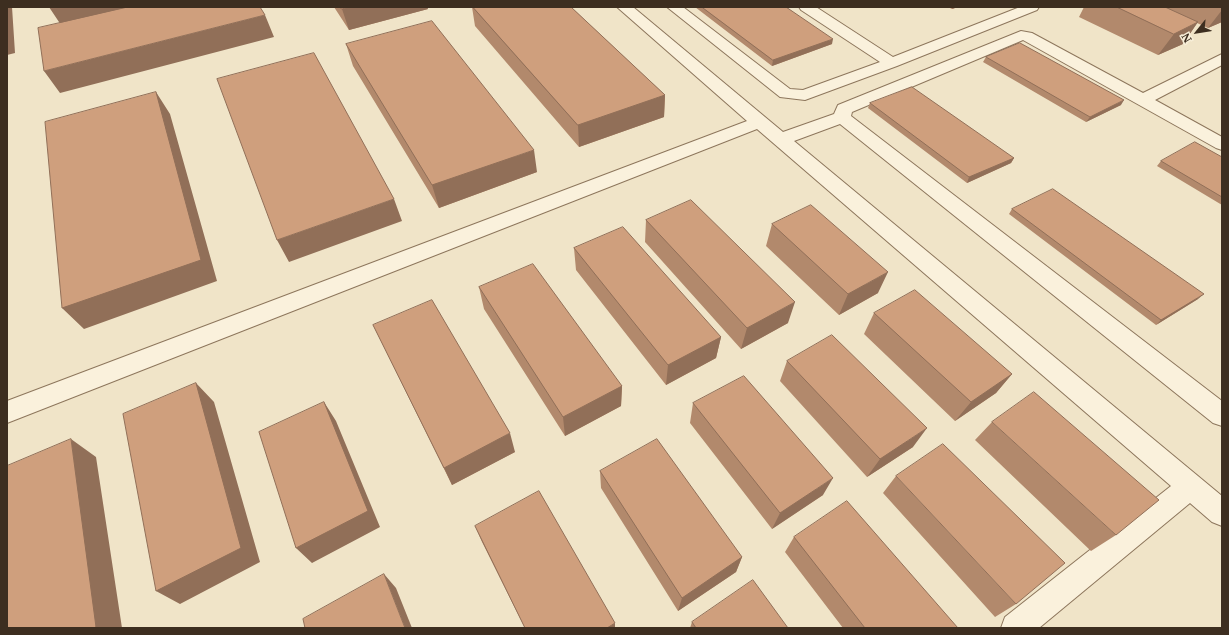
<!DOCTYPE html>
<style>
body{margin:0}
#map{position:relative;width:1229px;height:635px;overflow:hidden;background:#f0e4c8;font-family:"Noto Serif",serif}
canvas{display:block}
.frame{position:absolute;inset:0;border:8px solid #3d2e20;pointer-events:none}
.north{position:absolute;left:1177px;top:12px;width:40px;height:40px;-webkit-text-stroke:3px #f7eed8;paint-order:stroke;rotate:240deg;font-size:11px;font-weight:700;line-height:16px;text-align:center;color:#3d2e20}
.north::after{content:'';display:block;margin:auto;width:14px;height:18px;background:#3d2e20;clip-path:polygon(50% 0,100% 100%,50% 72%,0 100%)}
</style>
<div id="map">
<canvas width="1229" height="635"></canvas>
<div class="frame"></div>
<div class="north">N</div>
</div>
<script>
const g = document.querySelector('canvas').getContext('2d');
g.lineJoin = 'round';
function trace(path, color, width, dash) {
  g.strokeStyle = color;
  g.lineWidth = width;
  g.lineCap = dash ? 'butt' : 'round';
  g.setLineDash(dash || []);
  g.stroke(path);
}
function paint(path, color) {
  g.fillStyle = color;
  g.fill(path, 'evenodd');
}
const minor = new Path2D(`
 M 617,7 L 633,7 L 783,132 L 834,114 L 838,105 L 1021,31 L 1032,33 L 1143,93 L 1222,54 L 1222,65 L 1155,100 L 1222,137 L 1222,150 L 1216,148 L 1023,40 L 852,112 L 851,116 L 1222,401 L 1222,426 L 1213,423 L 840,124 L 794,141 L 1222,496 L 1222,526 L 1212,522 L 1190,503 L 1039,628 L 1001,628 L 1005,617 L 1171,486 L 757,129 L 7,423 L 7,401 L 747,121 Z
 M 667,7 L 683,7 L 790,89 L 803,90 L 880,62 L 801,10 L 799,7 L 816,7 L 893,57 L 1020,7 L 1039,7 L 1037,10 L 897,66 L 805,100 L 780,97 Z`);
trace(minor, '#8d765c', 2);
paint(minor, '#faf1dc');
paint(new Path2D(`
 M 334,7 L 427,7 L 428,9 L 349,30 Z
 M 472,7 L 571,7 L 665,95 L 664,117 L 579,147 L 475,26 Z
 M 695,7 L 786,7 L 832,44 L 772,66 Z
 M 948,7 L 958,7 L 952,9 Z
 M 1084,7 L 1222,7 L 1222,22 L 1208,28 L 1197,23 L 1183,44 L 1158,55 L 1079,17 Z
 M 346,44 L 537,172 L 439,208 L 353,66 Z
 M 986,57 L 1121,105 L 1086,122 L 983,62 Z
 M 870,103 L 1014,158 L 1011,163 L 967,183 L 868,108 Z
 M 1222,157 L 1222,205 L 1157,166 L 1161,161 Z
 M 1012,209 L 1198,299 L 1156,325 L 1009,214 Z
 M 646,220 L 788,323 L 741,349 L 645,242 Z
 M 772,224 L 878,293 L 839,315 L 766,246 Z
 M 574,248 L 721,337 L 716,358 L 666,385 L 576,270 Z
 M 479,287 L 622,386 L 621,406 L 565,436 L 484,309 Z
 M 874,313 L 1012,374 L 996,393 L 955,421 L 864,334 Z
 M 373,325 L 515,452 L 452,485 Z
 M 787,361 L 913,447 L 867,477 L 780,381 Z
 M 693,403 L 823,495 L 772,529 L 690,423 Z
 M 992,422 L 1116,535 L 1091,551 L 975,440 Z
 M 600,471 L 742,557 L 736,572 L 678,611 L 601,488 Z
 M 896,476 L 1016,604 L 995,617 L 883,493 Z
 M 475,526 L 615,628 L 525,628 L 482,542 Z
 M 794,537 L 958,628 L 843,628 L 785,552 Z
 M 692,622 L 788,628 L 690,628 Z`), '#b2896c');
paint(new Path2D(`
 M 7,7 L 12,7 L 15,53 L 7,55 Z
 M 49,7 L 152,7 L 63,28 Z
 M 349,7 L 427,7 L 428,9 L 349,30 L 342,9 Z
 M 953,7 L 958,7 L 952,9 Z
 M 1222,10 L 1222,22 L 1208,28 Z
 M 265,15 L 274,37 L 60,93 L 44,71 Z
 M 1198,22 L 1183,44 L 1158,55 L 1174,34 Z
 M 833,39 L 832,44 L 772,66 L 773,60 Z
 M 156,92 L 170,114 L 217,281 L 84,329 L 62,308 Z
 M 665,95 L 664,117 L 579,147 L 578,125 Z
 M 1124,100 L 1121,105 L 1086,122 L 1090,117 Z
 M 534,150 L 537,172 L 439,208 L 432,185 Z
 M 1014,158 L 1011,163 L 967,183 L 969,177 Z
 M 394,199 L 402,221 L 289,262 L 277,240 Z
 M 888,272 L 878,293 L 839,315 L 848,294 Z
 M 1204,294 L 1198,299 L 1156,325 L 1161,320 Z
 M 795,302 L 788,323 L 741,349 L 747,328 Z
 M 721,337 L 716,358 L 666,385 L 668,365 Z
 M 1012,374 L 996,393 L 955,421 L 971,402 Z
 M 196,383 L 214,402 L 260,562 L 180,604 L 156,591 Z
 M 622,386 L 621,406 L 565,436 L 563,417 Z
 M 324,402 L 336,421 L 380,527 L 312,563 L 296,548 Z
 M 927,428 L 913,447 L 867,477 L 880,459 Z
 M 510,433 L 515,452 L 452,485 L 444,468 Z
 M 71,439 L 96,457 L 122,628 L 93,628 Z
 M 833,478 L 823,495 L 772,529 L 780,513 Z
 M 742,557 L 736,572 L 678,611 L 682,598 Z
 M 384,574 L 396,588 L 412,628 L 405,628 Z
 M 615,623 L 615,628 L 607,628 Z`), '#916f58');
const building = new Path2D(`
 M 128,7 L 260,7 L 265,15 L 44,71 L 38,28 Z
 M 340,7 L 349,7 L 342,9 Z
 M 473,7 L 571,7 L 665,95 L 578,125 Z
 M 702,7 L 786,7 L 833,39 L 773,60 Z
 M 1117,7 L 1165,7 L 1198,22 L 1174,34 Z
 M 432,21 L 534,150 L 432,185 L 346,44 Z
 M 1020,43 L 1124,100 L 1090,117 L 986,57 Z
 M 314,53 L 394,199 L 277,240 L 217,79 Z
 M 912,87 L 1014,158 L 969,177 L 870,103 Z
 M 156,92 L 201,260 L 62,308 L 45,122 Z
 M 1195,142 L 1222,157 L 1222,197 L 1161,161 Z
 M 1053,189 L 1204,294 L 1161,320 L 1012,209 Z
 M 691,200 L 795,302 L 747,328 L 646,220 Z
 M 811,205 L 888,272 L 848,294 L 772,224 Z
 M 623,227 L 721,337 L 668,365 L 574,248 Z
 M 533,264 L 622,386 L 563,417 L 479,287 Z
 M 915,290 L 1012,374 L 971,402 L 874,313 Z
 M 432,300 L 510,433 L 444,468 L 373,325 Z
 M 832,335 L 927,428 L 880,459 L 787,361 Z
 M 744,376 L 833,478 L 780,513 L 693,403 Z
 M 196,383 L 241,548 L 156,591 L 123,414 Z
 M 1034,392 L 1159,500 L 1116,535 L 992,422 Z
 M 324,402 L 368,511 L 296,548 L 259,432 Z
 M 71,439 L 96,627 L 93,628 L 7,628 L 7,466 Z
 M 657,439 L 742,557 L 682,598 L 600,471 Z
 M 943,444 L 1065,563 L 1016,604 L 896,476 Z
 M 539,491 L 615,623 L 607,628 L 525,628 L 475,526 Z
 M 847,501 L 958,628 L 865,628 L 794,537 Z
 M 384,574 L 405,628 L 305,628 L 303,619 Z
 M 753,580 L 788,628 L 696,628 L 692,622 Z`);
paint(building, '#cf9f7d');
trace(building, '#916f58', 1);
</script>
